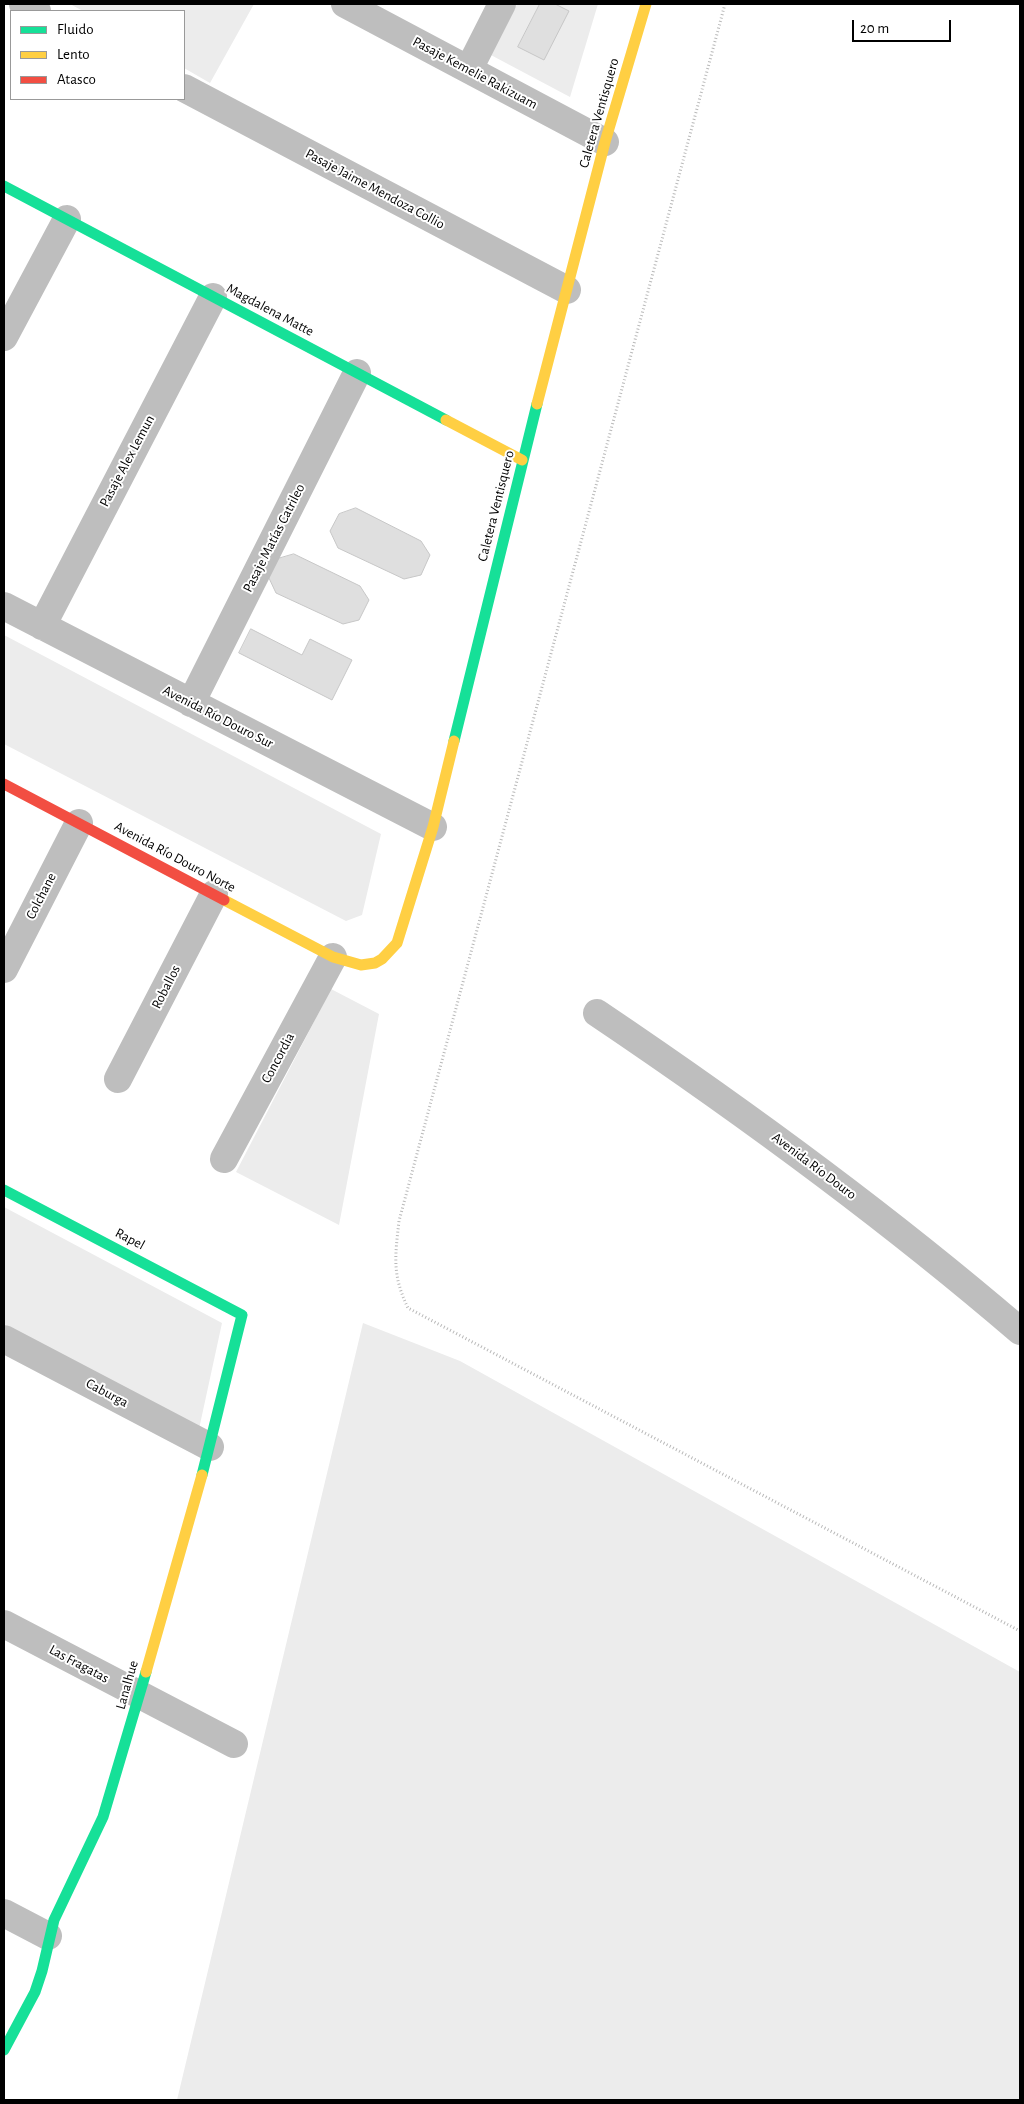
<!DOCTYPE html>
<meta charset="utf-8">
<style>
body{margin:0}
#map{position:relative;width:1024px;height:2104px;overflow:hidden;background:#fff;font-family:"Alegreya Sans",sans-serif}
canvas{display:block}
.frame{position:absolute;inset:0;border:5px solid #000;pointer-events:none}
.legend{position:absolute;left:10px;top:10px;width:175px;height:90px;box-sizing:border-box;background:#fff;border:1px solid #999;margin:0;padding:6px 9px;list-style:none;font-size:15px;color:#000}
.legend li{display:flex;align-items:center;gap:10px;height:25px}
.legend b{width:25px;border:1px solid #999}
.scale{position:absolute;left:852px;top:20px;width:99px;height:22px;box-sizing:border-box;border:2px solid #000;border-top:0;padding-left:6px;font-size:15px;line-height:18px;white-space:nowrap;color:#000;-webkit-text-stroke:4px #fff;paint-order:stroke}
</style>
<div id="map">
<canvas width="1024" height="2104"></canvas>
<div class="frame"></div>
<ul class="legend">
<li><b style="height:6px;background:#16e098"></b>Fluido</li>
<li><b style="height:6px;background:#ffcf43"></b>Lento</li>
<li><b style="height:6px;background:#f24e42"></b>Atasco</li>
</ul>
<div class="scale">20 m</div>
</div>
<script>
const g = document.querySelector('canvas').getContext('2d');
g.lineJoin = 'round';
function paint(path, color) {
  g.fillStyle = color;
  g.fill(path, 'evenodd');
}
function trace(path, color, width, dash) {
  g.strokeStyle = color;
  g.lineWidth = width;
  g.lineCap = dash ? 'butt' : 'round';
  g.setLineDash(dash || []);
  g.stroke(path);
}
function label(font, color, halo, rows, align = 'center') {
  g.font = font + ' "Alegreya Sans",sans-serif';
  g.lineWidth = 4;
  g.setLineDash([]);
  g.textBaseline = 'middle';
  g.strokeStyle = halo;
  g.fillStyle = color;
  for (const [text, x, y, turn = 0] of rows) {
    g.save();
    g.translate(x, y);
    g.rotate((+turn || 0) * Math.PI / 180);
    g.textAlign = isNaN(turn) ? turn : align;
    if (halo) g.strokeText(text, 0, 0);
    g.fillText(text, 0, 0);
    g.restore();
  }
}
paint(new Path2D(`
 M 70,4 L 254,4 L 210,83 L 184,68 L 184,11 L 83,11 Z
 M 517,4 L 598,4 L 570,97 L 489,54 Z
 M 4,635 L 381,834 L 362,915 L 346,921 L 4,744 Z
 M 331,989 L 379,1014 L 339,1225 L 236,1172 Z
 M 4,1207 L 222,1323 L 199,1429 L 4,1324 Z
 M 363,1323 L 460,1361 L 1020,1672 L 1020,2100 L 177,2100 Z`), '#ececec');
const building = new Path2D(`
 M 540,4 L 555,4 L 569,11 L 544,60 L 518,47 Z
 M 356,508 L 421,541 L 430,555 L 421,575 L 404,579 L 338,548 L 330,531 L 339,514 Z
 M 294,554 L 360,586 L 369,600 L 359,620 L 343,624 L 276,593 L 268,576 L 277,559 Z
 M 251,629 L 302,655 L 310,639 L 352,660 L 332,700 L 239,653 Z`);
paint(building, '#dfdfdf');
trace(building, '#c7c7c7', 1);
trace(new Path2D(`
 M 725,4 L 399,1221 C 395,1257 392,1275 408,1308 L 1020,1631`), '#b9b9b9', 3, [1, 2.5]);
trace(new Path2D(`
 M 23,4 L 37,11
 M 345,4 L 605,142
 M 469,69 L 502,4
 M 184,88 L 567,290
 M 4,337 L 67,219
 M 4,606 L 433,827
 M 42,626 L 213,297
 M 191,703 L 357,373
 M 4,969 L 79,823
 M 597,1013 C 744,1112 886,1216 1020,1331
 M 118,1079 L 214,894
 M 224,1159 L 333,957
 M 4,1339 L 210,1447
 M 4,1624 L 234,1744
 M 4,1913 L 48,1936`), '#bebebe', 28);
trace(new Path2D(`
 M 4,186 L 446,420
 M 454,741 L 537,404
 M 4,1190 L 242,1315 L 202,1475
 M 4,2050 L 35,1992 L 42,1971 L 54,1920 L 103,1817 L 146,1672`), '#16e098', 11);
trace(new Path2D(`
 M 537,404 L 605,142 L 646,4
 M 446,420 L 522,460
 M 224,900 L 333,957 L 361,965 L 375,963 L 382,959 L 397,943 L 433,827 L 454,741
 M 146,1672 L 202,1475`), '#ffcf43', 11);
trace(new Path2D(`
 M 4,784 L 224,900`), '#f24e42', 11);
label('14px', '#000', '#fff', [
 ["Pasaje Kemelie Rakizuam",475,73,28],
 ["Caletera Ventisquero",599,113,-74],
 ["Pasaje Jaime Mendoza Collio",375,189,28],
 ["Magdalena Matte",270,310,28],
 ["Pasaje Alex Lemun",127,461,-62],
 ["Caletera Ventisquero",496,506,-76],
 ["Pasaje Matías Catrileo",274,538,-63],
 ["Avenida Río Douro Sur",218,717,27],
 ["Avenida Río Douro Norte",175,857,28],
 ["Colchane",41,896,-63],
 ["Roballos",166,987,-63],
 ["Concordia",278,1058,-62],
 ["Avenida Río Douro",814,1166,37],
 ["Rapel",130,1239,28],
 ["Caburga",107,1393,28],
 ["Las Fragatas",79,1664,28],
 ["Lanalhue",127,1685,-74]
]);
</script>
